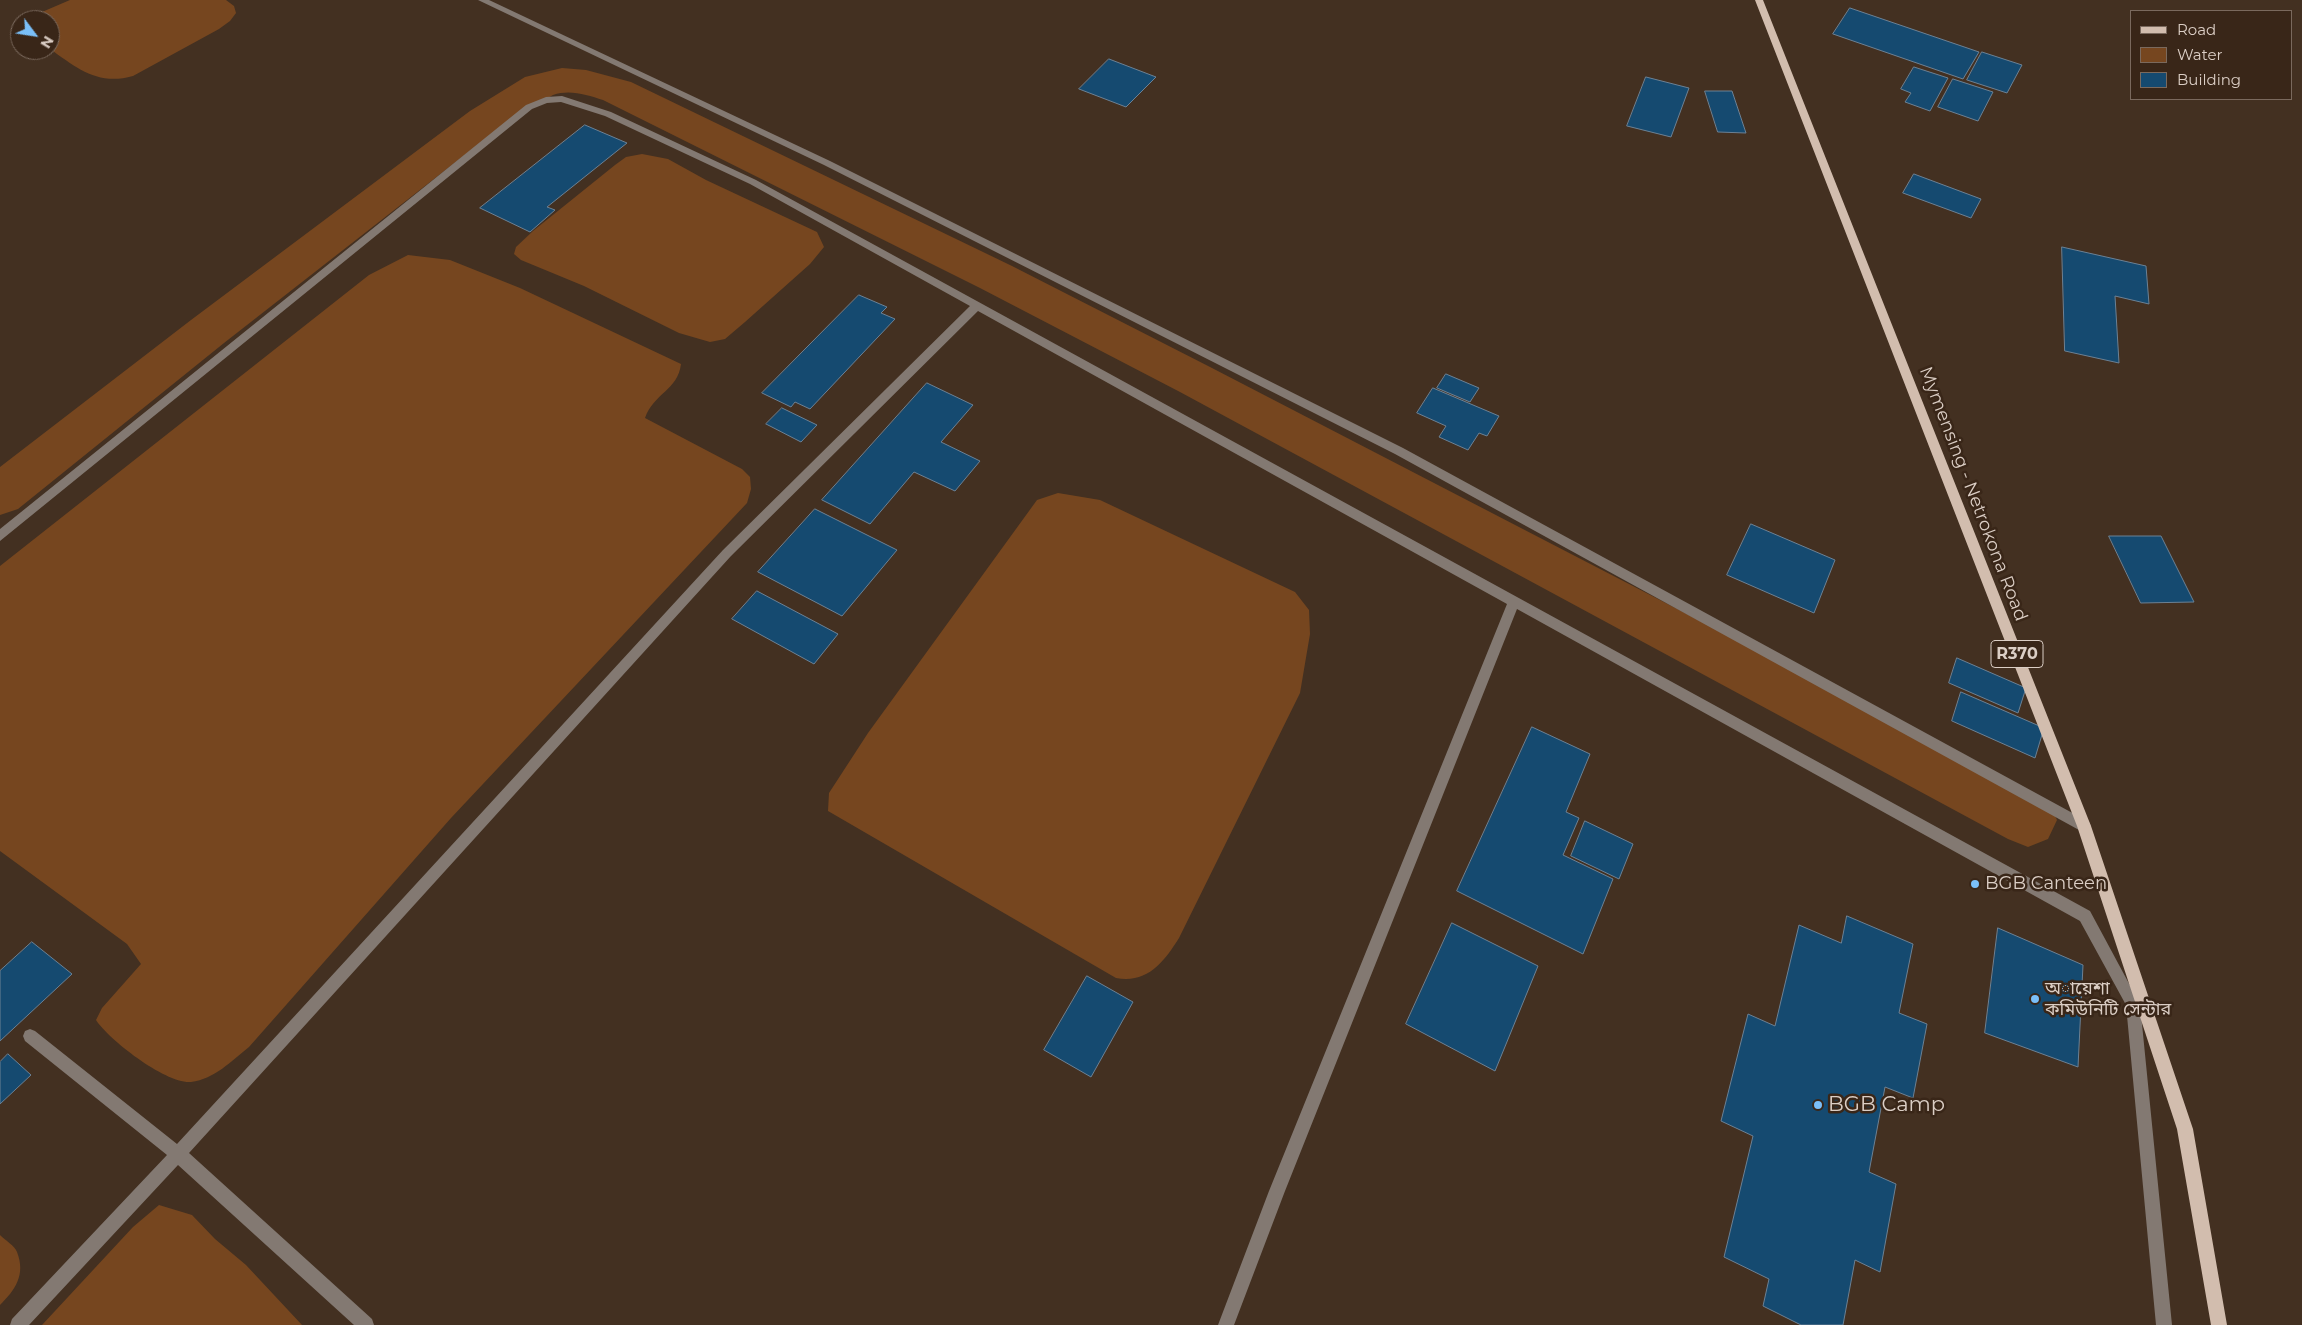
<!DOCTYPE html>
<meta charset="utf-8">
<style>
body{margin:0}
#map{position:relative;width:2302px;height:1325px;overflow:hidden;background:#433021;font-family:Montserrat,sans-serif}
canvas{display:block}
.legend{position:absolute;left:2130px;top:10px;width:162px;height:90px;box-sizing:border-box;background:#392618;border:1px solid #7a695d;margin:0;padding:6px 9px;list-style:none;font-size:15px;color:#dbcec5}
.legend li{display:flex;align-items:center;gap:10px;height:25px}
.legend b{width:25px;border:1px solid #7a695d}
.north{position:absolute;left:10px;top:10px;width:50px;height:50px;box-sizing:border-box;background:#392618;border:1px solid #7a695d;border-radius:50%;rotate:121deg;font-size:14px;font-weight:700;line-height:20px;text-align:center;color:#dbcec5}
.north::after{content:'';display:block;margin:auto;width:18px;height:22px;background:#7abff8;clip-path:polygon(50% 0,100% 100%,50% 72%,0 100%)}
</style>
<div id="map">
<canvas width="2302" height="1325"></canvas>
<ul class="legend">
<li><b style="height:6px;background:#d2bdae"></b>Road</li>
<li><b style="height:14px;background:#76461f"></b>Water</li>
<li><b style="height:14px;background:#154a70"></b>Building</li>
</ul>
<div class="north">N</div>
</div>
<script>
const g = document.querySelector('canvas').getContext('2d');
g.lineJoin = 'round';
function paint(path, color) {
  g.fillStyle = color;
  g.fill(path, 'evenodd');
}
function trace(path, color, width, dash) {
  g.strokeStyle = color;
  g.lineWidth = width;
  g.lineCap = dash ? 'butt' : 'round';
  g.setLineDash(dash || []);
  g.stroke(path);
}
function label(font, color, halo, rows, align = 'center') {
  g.font = font + ' Montserrat,"Noto Sans Bengali",sans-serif';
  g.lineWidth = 5;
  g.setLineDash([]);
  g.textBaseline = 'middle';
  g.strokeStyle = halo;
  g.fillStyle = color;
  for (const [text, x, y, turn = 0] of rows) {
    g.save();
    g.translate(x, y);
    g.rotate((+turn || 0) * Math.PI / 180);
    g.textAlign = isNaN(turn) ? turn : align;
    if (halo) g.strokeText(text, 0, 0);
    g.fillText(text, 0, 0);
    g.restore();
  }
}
paint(new Path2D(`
 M 70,0 L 226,0 L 234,6 L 236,13 L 230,21 L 219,29 L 133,76 C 98,86 77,68 50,49 L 50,20 L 31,20 L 35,15 Z
 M 642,154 L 668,159 L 706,180 L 817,232 L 824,247 L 810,264 L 745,322 L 725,339 L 710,342 L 679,333 L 584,286 L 521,260 L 514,254 L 516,247 L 533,231 L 615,165 L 626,157 Z
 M 408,255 L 450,260 L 520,288 L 681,364 C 678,390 654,393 645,418 L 742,469 L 750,477 L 751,489 L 747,503 L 451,818 L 249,1047 C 231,1061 215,1079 191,1082 C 166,1084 109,1040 96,1020 L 102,1008 L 141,964 L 127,944 L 0,851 L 0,566 L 369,275 Z
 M 1058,493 L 1100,500 L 1295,592 L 1309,610 L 1310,634 L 1300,693 L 1179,938 C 1164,962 1147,984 1116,978 L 828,811 L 829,793 L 868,733 L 1037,500 Z
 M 159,1205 L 192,1215 L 215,1239 L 246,1265 L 302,1325 L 42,1325 L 133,1227 Z
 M 0,1235 C 5,1240 15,1246 17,1252 C 26,1275 15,1290 0,1305 Z`), '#76461f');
paint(new Path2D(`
 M 562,68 L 586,70 L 631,82 L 1012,266 L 1212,368 L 2048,801 L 2057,820 L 2048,839 L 2028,847 L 2008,839 L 1180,392 L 980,288 L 603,100 C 587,95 570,89 553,95 L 518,115 L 480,143 L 224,343 L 18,509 L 0,515 L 0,467 L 191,320 L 470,111 L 525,77 Z`), '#76461f');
const building = new Path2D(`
 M 1850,8 L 1979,52 L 1963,79 L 1833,34 Z
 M 1982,52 L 2022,65 L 2007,93 L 1967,80 Z
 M 1109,59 L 1156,77 L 1126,107 L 1079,89 Z
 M 1914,67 L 1948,78 L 1930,111 L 1905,102 L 1911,93 L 1901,89 Z
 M 1646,77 L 1689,88 L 1671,137 L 1627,126 Z
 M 1953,79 L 1993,92 L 1978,121 L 1938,107 Z
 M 1705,91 L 1732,91 L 1746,133 L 1718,132 Z
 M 585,125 L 627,143 L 547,207 L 555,210 L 530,232 L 480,208 Z
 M 1914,174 L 1981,199 L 1971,218 L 1903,193 Z
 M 2062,247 L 2146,266 L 2149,304 L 2115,296 L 2119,363 L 2065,351 Z
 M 859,295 L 887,307 L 881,313 L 895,319 L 810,409 L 795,402 L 791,407 L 762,393 Z
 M 1446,374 L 1479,388 L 1470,402 L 1437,388 Z
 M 927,383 L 973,405 L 941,442 L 980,461 L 955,491 L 914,472 L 870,524 L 822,500 Z
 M 1433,388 L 1499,416 L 1487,436 L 1479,433 L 1468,450 L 1439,437 L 1446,426 L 1417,413 Z
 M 782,408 L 817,425 L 801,442 L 766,424 Z
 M 815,509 L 897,550 L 842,616 L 758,572 Z
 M 1751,524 L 1835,560 L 1814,613 L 1727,575 Z
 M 2109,536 L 2161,536 L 2194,602 L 2141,603 Z
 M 757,591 L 838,634 L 814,664 L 732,619 Z
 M 1957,658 L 2026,688 L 2018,713 L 1949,683 Z
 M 1961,692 L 2044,728 L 2035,758 L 1952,721 Z
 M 1532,727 L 1590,754 L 1566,812 L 1579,818 L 1563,855 L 1613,879 L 1583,954 L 1457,891 Z
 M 1585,821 L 1633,844 L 1619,879 L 1571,856 Z
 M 1847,916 L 1913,944 L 1899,1013 L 1927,1024 L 1913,1098 L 1885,1087 L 1869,1172 L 1896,1184 L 1880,1272 L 1855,1260 L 1843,1325 L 1801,1325 L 1763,1306 L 1769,1279 L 1724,1257 L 1753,1136 L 1721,1121 L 1748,1014 L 1775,1026 L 1799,925 L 1841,943 Z
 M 1452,923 L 1538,966 L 1495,1071 L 1406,1024 Z
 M 1998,928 L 2083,965 L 2078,1067 L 1985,1033 Z
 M 32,942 L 72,974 L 0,1041 L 0,971 Z
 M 1087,976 L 1133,1002 L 1091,1077 L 1044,1050 Z
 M 8,1054 L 31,1075 L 0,1104 L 0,1062 Z`);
paint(building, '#154a70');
trace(building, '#6c8194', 1);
paint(new Path2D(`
 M 478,0 L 489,0 L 830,161 L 1403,448 L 2089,822 L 2091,826 L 2089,830 L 2084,832 L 2079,830 L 1395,454 L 824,165 Z
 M 562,96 L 611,112 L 756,180 L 2090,911 L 2140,1004 L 2172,1325 L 2156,1325 L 2126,1005 L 2080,921 L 1517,609 L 1285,1191 L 1234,1325 L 1218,1325 L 1269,1191 L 1507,604 L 978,311 L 731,556 L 189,1153 L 372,1319 L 374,1325 L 354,1325 L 178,1165 L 29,1325 L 10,1325 L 12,1319 L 167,1155 L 25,1041 L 23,1036 L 25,1031 L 30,1029 L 35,1031 L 177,1144 L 723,550 L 970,306 L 750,184 L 605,116 L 561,102 L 547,103 L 532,109 L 0,541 L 0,529 L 526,105 L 546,97 Z`), '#837972');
paint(new Path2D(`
 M 1755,0 L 1763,0 L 2091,826 L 2193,1129 L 2227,1325 L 2211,1325 L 2177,1129 L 2077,826 Z`), '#d2bdae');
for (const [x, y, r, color] of [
 [1975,884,5,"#7abff8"],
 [2035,999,5,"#7abff8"],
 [1818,1105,5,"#7abff8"]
]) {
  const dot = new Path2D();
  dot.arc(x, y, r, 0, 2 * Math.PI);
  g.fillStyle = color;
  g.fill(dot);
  trace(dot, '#392618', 2);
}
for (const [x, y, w] of [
 [2017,654,52]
]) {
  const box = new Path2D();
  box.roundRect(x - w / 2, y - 13.5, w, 27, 4);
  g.fillStyle = '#392618';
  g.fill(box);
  trace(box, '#dbcec5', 1);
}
label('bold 16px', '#dbcec5', null, [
 ["R370",2017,654]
]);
label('18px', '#dbcec5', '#392618', [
 ["Mymensing - Netrokona Road",1973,494,69]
]);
label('18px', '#dbcec5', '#392618', [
 ["BGB Canteen",1985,884],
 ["অায়েশা",2045,989],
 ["কমিউনিটি সেন্টার",2045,1010]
], 'left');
label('21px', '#dbcec5', '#392618', [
 ["BGB Camp",1828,1105]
], 'left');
</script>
